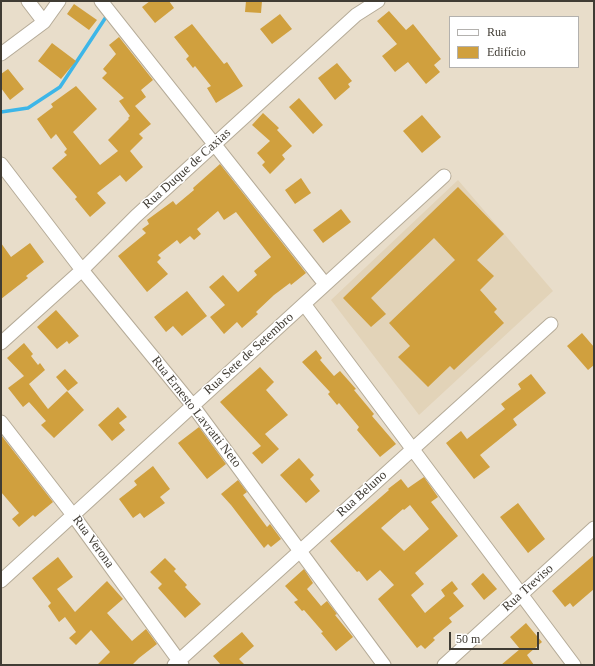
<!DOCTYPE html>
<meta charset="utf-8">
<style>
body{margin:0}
#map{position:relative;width:595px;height:666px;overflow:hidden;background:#e8ddca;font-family:"Times New Roman",serif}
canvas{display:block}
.frame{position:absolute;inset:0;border:2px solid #403c34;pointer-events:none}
.legend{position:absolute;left:449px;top:16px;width:130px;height:52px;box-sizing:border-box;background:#fff;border:1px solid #b3b1ae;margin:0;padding:5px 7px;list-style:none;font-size:12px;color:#403c34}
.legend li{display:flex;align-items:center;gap:8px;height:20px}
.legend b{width:20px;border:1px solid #b3b1ae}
.scale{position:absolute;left:449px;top:632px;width:90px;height:18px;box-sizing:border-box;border:2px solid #403c34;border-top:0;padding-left:5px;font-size:12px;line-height:14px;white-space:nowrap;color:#403c34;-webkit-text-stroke:3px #fff;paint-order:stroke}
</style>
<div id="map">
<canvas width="595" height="666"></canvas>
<div class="frame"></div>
<ul class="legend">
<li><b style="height:5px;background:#fff"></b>Rua</li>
<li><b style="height:11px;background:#d0a03e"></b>Edifício</li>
</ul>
<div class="scale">50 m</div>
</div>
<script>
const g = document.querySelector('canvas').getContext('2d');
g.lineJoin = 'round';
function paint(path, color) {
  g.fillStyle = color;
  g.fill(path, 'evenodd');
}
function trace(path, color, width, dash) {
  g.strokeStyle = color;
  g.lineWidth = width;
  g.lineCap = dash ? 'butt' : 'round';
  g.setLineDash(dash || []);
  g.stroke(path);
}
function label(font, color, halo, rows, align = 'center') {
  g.font = font + ' "Times New Roman",serif';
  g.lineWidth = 3;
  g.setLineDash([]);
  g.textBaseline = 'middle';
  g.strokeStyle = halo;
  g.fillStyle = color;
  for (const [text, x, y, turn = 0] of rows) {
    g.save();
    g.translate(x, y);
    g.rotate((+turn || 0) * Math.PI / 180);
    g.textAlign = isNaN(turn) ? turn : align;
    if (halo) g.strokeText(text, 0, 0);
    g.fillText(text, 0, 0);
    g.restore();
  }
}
paint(new Path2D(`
 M 458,180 L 553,291 L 419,415 L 331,300 Z`), '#e2d3b8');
trace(new Path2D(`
 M 1,112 L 28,108 L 60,87 L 106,17 L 107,13`), '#3db6e8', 3.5);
paint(new Path2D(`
 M 150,1 L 169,1 L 174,8 L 155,23 L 142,7 Z
 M 246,1 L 262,1 L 261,13 L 245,12 Z
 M 74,4 L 97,20 L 89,30 L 67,14 Z
 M 389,11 L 406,30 L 413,24 L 441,59 L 434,65 L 440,72 L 426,84 L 408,62 L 395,72 L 382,56 L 397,44 L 377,21 Z
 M 280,14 L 292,29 L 272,44 L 260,29 Z
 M 192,24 L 224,64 L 227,62 L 243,86 L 216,103 L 207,88 L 211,86 L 195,66 L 193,68 L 186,59 L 189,56 L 174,37 Z
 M 119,37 L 153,80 L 141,90 L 146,97 L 135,106 L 151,124 L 139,134 L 143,138 L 130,151 L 143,167 L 126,182 L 120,175 L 97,193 L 106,203 L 90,217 L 75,199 L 77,197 L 52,168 L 67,155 L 64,152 L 67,149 L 56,134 L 51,139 L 37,119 L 53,107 L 51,104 L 76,86 L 97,109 L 73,132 L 100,165 L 118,151 L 108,140 L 129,119 L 128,118 L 130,116 L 119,101 L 124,98 L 102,78 L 107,73 L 103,69 L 116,54 L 109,45 Z
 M 52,43 L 76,61 L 61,79 L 38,61 Z
 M 337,63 L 352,81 L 348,84 L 350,87 L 335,100 L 318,78 Z
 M 8,69 L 24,89 L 10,100 L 1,88 L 1,74 Z
 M 299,98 L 323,125 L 313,134 L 289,107 Z
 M 263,113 L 279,128 L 277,130 L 292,146 L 282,155 L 285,159 L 270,174 L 262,165 L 265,162 L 257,153 L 270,141 L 252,125 Z
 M 422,115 L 441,137 L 422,153 L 403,131 Z
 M 220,164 L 306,273 L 291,285 L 290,283 L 274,295 L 256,312 L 258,314 L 242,328 L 237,322 L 224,334 L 210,317 L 225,305 L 209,287 L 223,275 L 238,292 L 257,275 L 254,271 L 271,257 L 236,212 L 224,220 L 218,211 L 197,229 L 201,234 L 194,240 L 190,236 L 180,244 L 177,240 L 158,255 L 161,258 L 157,262 L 168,274 L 147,292 L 118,256 L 146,233 L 142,229 L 149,224 L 147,220 L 173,201 L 176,205 L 194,190 L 193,188 Z
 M 301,178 L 311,193 L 295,204 L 285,190 Z
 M 458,187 L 504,234 L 477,260 L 494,276 L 480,290 L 497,309 L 494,312 L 504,323 L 454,370 L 450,366 L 428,387 L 398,357 L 410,346 L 389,323 L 455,260 L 434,238 L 371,298 L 386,314 L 371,327 L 343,298 Z
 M 341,209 L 351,222 L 323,243 L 313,230 Z
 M 1,243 L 11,257 L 30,243 L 44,262 L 26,276 L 28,278 L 1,299 Z
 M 187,291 L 207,316 L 182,336 L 173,326 L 166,332 L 154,317 Z
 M 56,310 L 79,336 L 69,344 L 67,341 L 57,349 L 37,327 Z
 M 582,333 L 594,347 L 594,365 L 588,370 L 567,346 Z
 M 24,343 L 33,354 L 31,356 L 38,365 L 40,363 L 45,370 L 29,384 L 48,409 L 67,391 L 84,410 L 54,438 L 41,425 L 46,421 L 29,402 L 23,407 L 8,388 L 24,376 L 7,358 Z
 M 316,350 L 322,358 L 320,360 L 334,376 L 340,371 L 356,389 L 354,390 L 374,414 L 372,416 L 396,444 L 380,457 L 357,430 L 359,427 L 339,403 L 337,405 L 328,394 L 330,392 L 302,362 Z
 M 260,367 L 274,382 L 266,390 L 288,415 L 265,434 L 279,449 L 262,464 L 252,453 L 261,446 L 220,402 Z
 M 65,369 L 78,383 L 68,391 L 56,377 Z
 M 531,374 L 546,393 L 513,419 L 517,425 L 480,455 L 490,467 L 474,479 L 446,443 L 461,431 L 467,439 L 505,409 L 501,404 L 521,389 L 518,384 Z
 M 118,407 L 127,417 L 119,423 L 125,430 L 112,441 L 98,425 Z
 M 199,427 L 226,464 L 207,479 L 178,443 Z
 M 1,435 L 53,502 L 35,517 L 33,515 L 19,527 L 12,519 L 19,513 L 1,492 Z
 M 299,458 L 314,475 L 310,479 L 320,491 L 306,503 L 280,475 Z
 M 153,466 L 170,489 L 160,497 L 165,503 L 144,518 L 140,513 L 133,518 L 119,499 L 137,485 L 134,481 Z
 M 424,477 L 438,497 L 431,502 L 458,536 L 415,573 L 424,584 L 411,595 L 425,613 L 445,596 L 441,590 L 452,581 L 458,589 L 453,593 L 464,606 L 449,618 L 452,622 L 433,638 L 435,640 L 425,649 L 421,645 L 417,648 L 378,599 L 394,585 L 380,570 L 367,581 L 359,571 L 357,572 L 330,541 L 389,490 L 388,489 L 401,479 L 408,488 ZM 410,505 L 429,529 L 404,551 L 381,528 L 403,509 L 404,510 Z
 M 238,480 L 247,492 L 243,495 L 267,527 L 270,524 L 281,539 L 271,547 L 268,544 L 264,548 L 231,505 L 221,494 Z
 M 518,503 L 545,539 L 528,553 L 500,517 Z
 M 594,555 L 594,589 L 573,607 L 570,603 L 565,607 L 552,591 Z
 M 58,557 L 73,577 L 57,589 L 75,612 L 107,581 L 123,599 L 107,613 L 132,641 L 146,629 L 157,644 L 139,658 L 132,665 L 97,665 L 110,652 L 91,630 L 76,645 L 69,638 L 76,632 L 65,617 L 59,622 L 48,606 L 51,603 L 32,578 Z
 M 165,558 L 176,569 L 174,571 L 187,585 L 185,587 L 201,604 L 185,618 L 158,588 L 162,584 L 150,572 Z
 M 304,569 L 313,583 L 307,589 L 321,606 L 327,601 L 337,614 L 335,615 L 353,637 L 336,651 L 321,633 L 323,632 L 304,610 L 302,611 L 294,602 L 298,600 L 285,586 Z
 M 483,573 L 497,589 L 484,600 L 471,584 Z
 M 526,623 L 542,642 L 527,655 L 534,665 L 501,665 L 520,649 L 510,637 Z
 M 242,632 L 254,646 L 239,659 L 245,665 L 221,665 L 213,656 Z`), '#d0a03e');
const minor = new Path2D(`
 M 28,1 L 44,22
 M 101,1 L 325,284
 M 1,54 L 44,22 L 59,1
 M 1,164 L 82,270 L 193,406 L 384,665
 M 304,304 L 574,665
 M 1,343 L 82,270 L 136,216 L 356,15 L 378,1
 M 1,422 L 73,515 L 182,665
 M 1,581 L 444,176
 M 174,665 L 551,324
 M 444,665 L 594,528`);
trace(minor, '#b5ab98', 15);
trace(minor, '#fff', 13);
label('13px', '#403c34', '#fff', [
 ["Rua Duque de Caxias",187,169,-42],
 ["Rua Sete de Setembro",249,354,-42],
 ["Rua Ernesto Lavratti Neto",196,412,52],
 ["Rua Beluno",362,494,-42],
 ["Rua Verona",93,542,54],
 ["Rua Treviso",528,588,-42]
]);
</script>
